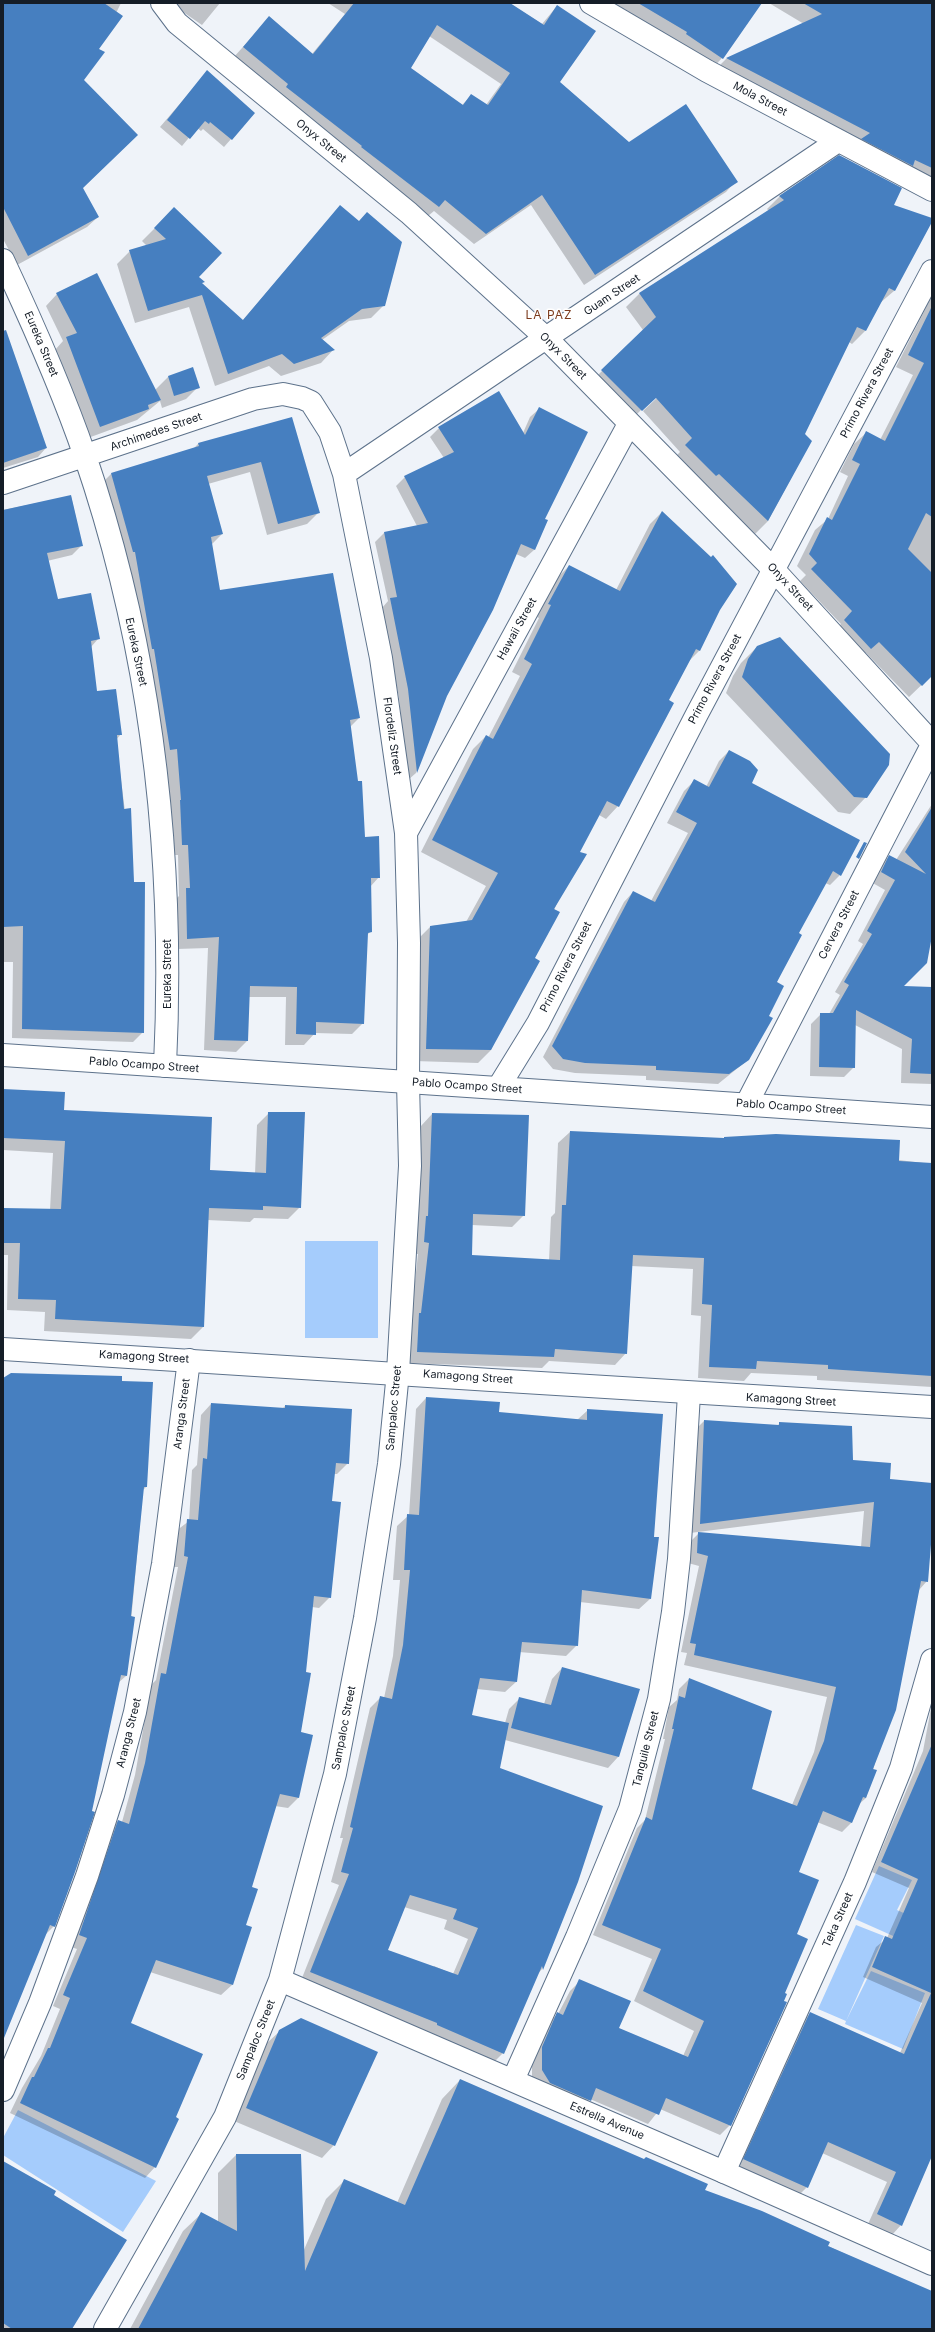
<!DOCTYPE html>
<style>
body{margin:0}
#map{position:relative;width:935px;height:2332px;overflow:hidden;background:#eff3f9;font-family:Inter,sans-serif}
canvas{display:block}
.frame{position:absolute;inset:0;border:4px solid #151d27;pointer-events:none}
</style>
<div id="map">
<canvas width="935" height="2332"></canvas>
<div class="frame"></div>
</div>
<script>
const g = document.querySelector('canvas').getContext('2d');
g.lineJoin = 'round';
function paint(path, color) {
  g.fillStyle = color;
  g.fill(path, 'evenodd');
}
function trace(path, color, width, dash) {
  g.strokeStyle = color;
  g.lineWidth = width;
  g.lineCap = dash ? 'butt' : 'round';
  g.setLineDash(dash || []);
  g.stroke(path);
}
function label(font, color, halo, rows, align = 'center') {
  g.font = font + ' Inter,sans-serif';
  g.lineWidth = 3;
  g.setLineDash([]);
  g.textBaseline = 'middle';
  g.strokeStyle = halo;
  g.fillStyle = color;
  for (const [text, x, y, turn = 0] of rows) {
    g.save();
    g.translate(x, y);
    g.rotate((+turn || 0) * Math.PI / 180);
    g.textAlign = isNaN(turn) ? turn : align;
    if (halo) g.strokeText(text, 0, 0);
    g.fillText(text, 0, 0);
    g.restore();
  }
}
paint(new Path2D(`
 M 305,1241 L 378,1241 L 378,1338 L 305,1338 Z
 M 879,1866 L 912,1880 L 897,1910 L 919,1920 L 909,1943 L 855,1919 Z
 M 856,1925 L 884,1936 L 846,2021 L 871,1971 L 925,1993 L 903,2049 L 845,2024 L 846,2021 L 818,2009 Z
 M 18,2110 L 156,2181 L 123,2232 L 3,2155 L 3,2138 Z`), '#a5ccfc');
paint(new Path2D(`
 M 3,3 L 121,3 L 83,80 L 82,188 L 98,217 L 87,227 L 17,265 L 3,239 Z
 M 170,3 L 220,3 L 202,25 Z
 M 328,3 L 509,3 L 542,24 L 557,6 L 559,82 L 629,143 L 736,181 L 726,192 L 584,285 L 531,205 L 474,244 L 434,211 L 428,216 L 233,58 L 269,18 L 312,54 L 345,14 ZM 429,36 L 501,84 L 486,105 L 471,96 L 462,105 L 409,69 Z
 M 591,3 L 760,3 L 722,58 L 710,71 Z
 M 769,3 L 932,3 L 932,187 L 714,71 L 726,59 L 804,24 Z
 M 207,72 L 254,113 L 224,147 L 203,129 L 201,131 L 197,128 L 182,146 L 160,127 Z
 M 780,196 L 893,205 L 932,220 L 894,291 L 880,303 L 865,331 L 852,344 L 849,342 L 803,434 L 811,441 L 768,521 L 755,534 L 673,459 L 680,452 L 643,411 L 660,395 L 658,393 L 628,423 L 589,384 L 643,330 L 626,307 L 639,294 L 769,211 L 767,209 Z
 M 340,207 L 358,222 L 384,305 L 371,318 L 349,321 L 322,340 L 333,350 L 321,363 L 281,376 L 269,366 L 215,386 L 189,307 L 135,323 L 117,264 L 130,251 L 147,246 L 142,241 L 174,209 L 197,277 L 203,282 L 201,284 L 242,321 Z
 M 57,294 L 155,390 L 168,377 L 192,368 L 198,387 L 186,399 L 162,408 L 160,401 L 137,420 L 88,438 L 55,350 L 63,341 L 46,306 Z
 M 932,296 L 932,675 L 909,697 L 866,653 L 859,660 L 833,632 L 841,624 L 800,581 L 806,575 L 797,566 L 815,530 L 828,519 L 848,476 L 840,472 L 854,444 L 866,433 L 880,440 L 913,375 L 896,367 Z
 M 3,355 L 46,448 L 38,457 L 3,468 Z
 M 539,409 L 544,520 L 534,550 L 525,558 L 516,554 L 446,695 L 416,773 L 408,780 L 399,698 L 382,608 L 388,601 L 375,542 L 384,533 L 417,526 L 396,486 L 405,477 L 444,458 L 430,437 L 439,428 L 523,433 L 530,417 Z
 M 291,419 L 318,513 L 307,524 L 267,535 L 250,472 L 208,484 L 222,534 L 211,545 L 219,591 L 359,718 L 350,727 L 364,838 L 379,877 L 370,887 L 370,932 L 366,936 L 363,1023 L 352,1034 L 315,1033 L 304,1045 L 285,1045 L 286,997 L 249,997 L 247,1041 L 236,1052 L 204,1050 L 208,948 L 177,949 L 175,900 L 179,896 L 178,855 L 172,855 L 171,811 L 166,760 L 159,760 L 100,485 L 111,474 L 193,449 L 198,444 Z
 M 71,496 L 82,545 L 72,555 L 47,561 L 57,600 L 98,639 L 91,647 L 96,692 L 121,734 L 116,740 L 134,883 L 143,1032 L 133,1042 L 12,1038 L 13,962 L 3,962 L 3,510 Z
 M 662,512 L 719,609 L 699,651 L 689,661 L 667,701 L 618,806 L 606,819 L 599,815 L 579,852 L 533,959 L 491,1050 L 478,1063 L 414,1061 L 418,939 L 431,926 L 466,922 L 486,886 L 421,852 L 473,749 L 486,736 L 488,738 L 520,676 L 512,672 L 539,618 L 537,617 L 556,579 L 569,566 L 616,590 L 650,524 Z
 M 757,647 L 866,797 L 850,814 L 838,812 L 726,693 L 733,676 L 741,663 Z
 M 729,751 L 750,783 L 840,875 L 830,885 L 825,883 L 798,933 L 775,982 L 767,1017 L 749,1059 L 718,1084 L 646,1080 L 646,1076 L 575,1073 L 553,1069 L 543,1057 L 624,902 L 633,892 L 651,901 L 688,833 L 667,823 L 684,791 L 694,781 L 706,787 L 719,761 Z
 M 932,804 L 932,930 L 902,987 L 932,988 L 932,1084 L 901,1083 L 902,1049 L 855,1025 L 854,1067 L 844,1077 L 810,1076 L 811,1024 L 821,1014 L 829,1014 L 840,995 L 835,992 L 863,944 L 858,941 L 885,890 L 871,882 L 880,866 L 889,856 L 896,860 Z
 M 3,1090 L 63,1111 L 209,1171 L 255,1174 L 257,1125 L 269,1113 L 300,1207 L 288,1219 L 254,1218 L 250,1222 L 207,1220 L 203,1327 L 191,1339 L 44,1331 L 45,1312 L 7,1310 L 8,1255 L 3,1255 L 3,1209 L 50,1210 L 53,1153 L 3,1150 Z
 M 432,1114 L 524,1215 L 512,1227 L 472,1225 L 471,1256 L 549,1261 L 551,1217 L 555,1213 L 558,1143 L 570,1132 L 723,1139 L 932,1164 L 932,1387 L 817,1380 L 817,1376 L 751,1373 L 744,1381 L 698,1378 L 701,1316 L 691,1315 L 693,1269 L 631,1266 L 626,1353 L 615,1365 L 549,1361 L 542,1368 L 406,1363 L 418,1254 L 413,1254 L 417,1226 L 421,1126 Z
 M 12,1374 L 121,1382 L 146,1487 L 143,1490 L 126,1676 L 118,1683 L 54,1926 L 44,1936 L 3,2037 L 3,1380 Z
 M 426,1398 L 498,1413 L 577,1420 L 588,1410 L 650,1599 L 639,1609 L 580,1602 L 577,1645 L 566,1656 L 519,1652 L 516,1682 L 505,1692 L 477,1689 L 471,1716 L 505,1723 L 509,1709 L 520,1698 L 544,1704 L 552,1679 L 562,1668 L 638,1690 L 618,1757 L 608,1768 L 505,1740 L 499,1769 L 577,1882 L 542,1969 L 537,1975 L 503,2053 L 492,2064 L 300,1983 L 339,1885 L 331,1882 L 343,1838 L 340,1838 L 370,1708 L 381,1697 L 384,1698 L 393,1656 L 400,1580 L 393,1580 L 397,1526 L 409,1515 L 416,1409 ZM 404,1907 L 447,1920 L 444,1929 L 468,1939 L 453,1974 L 434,1966 L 432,1968 L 387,1950 Z
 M 211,1404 L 282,1409 L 285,1406 L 348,1463 L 337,1474 L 334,1474 L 331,1502 L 330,1597 L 319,1608 L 312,1607 L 299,1733 L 298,1798 L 288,1808 L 275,1806 L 251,1888 L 232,1985 L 221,1995 L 150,1972 L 129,2024 L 174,2118 L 155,2167 L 145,2178 L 10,2113 L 22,2088 L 41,2056 L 60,2009 L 53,2006 L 77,1949 L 68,1946 L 108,1832 L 118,1821 L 122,1822 L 135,1775 L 151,1685 L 156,1680 L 178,1567 L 173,1567 L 176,1531 L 189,1521 L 192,1470 L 197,1465 L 201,1415 Z
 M 704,1421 L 777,1426 L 780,1423 L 889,1480 L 932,1484 L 932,1525 L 927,1581 L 919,1590 L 866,1798 L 858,1805 L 852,1822 L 842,1832 L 817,1822 L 798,1872 L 796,1934 L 784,1993 L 730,2125 L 720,2135 L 660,2109 L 648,2124 L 590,2099 L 580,2110 L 532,2080 L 532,2057 L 547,2023 L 558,2014 L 570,1991 L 580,1981 L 618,2028 L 683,2056 L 694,2031 L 634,2001 L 652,1959 L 593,1935 L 637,1828 L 645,1820 L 665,1739 L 663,1739 L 669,1707 L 677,1700 L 679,1689 L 689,1679 L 751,1790 L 792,1805 L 814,1752 L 827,1697 L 684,1665 L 687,1653 L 681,1652 L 699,1566 L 688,1563 L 689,1543 L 699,1533 L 861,1547 L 864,1511 L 690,1533 L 694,1431 Z
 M 932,1703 L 932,2153 L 901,2225 L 892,2235 L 868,2224 L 887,2182 L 822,2153 L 807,2187 L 797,2197 L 734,2169 L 800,2023 L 810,2014 L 900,2053 L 922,2003 L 863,1977 L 876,1947 L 887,1938 L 909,1888 L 872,1872 L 923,1751 Z
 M 280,2031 L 334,2145 L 322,2158 L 234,2121 L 267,2043 Z
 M 460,2080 L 932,2293 L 932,2329 L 130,2329 L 183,2231 L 202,2213 L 218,2222 L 218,2173 L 236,2155 L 303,2252 L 326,2199 L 345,2180 L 397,2203 L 442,2099 Z
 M 3,2162 L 53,2195 L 70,2329 L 3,2329 Z`), '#0003');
paint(new Path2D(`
 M 3,3 L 104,3 L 123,16 L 99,49 L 105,52 L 84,80 L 138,135 L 83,188 L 99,217 L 28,256 L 3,207 Z
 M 354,3 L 510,3 L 544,25 L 557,5 L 596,31 L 560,82 L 629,142 L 686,104 L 738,182 L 595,275 L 542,195 L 486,234 L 445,200 L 439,207 L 361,147 L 362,146 L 286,87 L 288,84 L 243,47 L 269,16 L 313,54 ZM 437,25 L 510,73 L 488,105 L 471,94 L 463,105 L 411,68 Z
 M 638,3 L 762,3 L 723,59 L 686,34 L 687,32 Z
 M 803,3 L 932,3 L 932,168 L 915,160 L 913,166 L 861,139 L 870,133 L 726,58 L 822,14 Z
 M 207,70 L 255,113 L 232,140 L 210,122 L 209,124 L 205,121 L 190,139 L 167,120 Z
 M 839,155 L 902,188 L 894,205 L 932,218 L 932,222 L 895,291 L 889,288 L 866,331 L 857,327 L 805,434 L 812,441 L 768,521 L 719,474 L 716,476 L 685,445 L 692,438 L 656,398 L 642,411 L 601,370 L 656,317 L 639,293 L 784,200 L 779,196 Z
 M 340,205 L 359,221 L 367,212 L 402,242 L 385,306 L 362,309 L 321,338 L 335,350 L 294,364 L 282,354 L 228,374 L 202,295 L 148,311 L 129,250 L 166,239 L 154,228 L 174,207 L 222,253 L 199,277 L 205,282 L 202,283 L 243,320 Z
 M 97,273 L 161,400 L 148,405 L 149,409 L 100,427 L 66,337 L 77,333 L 56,293 Z
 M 932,306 L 932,517 L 926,513 L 908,549 L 932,573 L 932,676 L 922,686 L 879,642 L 871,649 L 844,620 L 852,611 L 811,569 L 817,563 L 809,554 L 827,517 L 832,520 L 860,464 L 852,460 L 866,431 L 885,441 L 924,363 L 908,355 Z
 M 6,330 L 47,448 L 3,463 L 3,331 Z
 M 193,367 L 200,388 L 174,396 L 168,376 Z
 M 499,391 L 525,435 L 539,407 L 588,432 L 545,519 L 548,520 L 535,550 L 521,544 L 493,610 L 447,696 L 417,773 L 408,689 L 390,598 L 397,597 L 384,532 L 428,523 L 404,476 L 454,452 L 438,427 Z
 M 292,417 L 320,513 L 278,524 L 261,462 L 207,476 L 223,534 L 211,537 L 220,590 L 333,573 L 360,718 L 350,720 L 358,781 L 362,781 L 365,837 L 379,836 L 380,878 L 371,878 L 372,932 L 368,933 L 364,1024 L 316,1022 L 316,1035 L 296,1034 L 297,987 L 250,986 L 248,1041 L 214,1040 L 219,937 L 187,939 L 186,888 L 190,888 L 188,845 L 182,845 L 180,800 L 181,800 L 177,749 L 170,750 L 154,649 L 152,649 L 135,552 L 133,552 L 111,473 L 199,446 L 198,443 Z
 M 71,495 L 83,546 L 47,553 L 58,599 L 91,593 L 100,639 L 91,641 L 97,691 L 116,689 L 122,735 L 117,735 L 124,809 L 131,808 L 134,882 L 145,882 L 144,1033 L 22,1029 L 23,926 L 3,927 L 3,510 Z
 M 662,511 L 711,557 L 713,555 L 737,584 L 720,610 L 700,651 L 696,649 L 669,700 L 674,703 L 619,807 L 607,801 L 580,852 L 587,854 L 554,909 L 560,912 L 535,958 L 540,961 L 491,1050 L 426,1049 L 430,926 L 472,920 L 498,873 L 432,840 L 486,735 L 493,739 L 532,664 L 524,659 L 551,605 L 548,604 L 569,565 L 620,591 Z
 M 780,637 L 890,754 L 889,765 L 867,798 L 854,797 L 742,677 L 748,659 L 757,646 Z
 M 729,750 L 750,761 L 758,770 L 752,783 L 860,840 L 841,876 L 833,871 L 799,933 L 802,935 L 777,982 L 784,986 L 769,1016 L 773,1018 L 749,1060 L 729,1074 L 656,1070 L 656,1066 L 585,1063 L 563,1059 L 552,1046 L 633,891 L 655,902 L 697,823 L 676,812 L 694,779 L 709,787 Z
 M 932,807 L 932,936 L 927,963 L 904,986 L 932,987 L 932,1074 L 910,1073 L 912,1039 L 856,1010 L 855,1068 L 819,1067 L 820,1013 L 833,1013 L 849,985 L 844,982 L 872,934 L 867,931 L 895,880 L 881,872 L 889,855 L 926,874 L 905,852 Z
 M 864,842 L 867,843 L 859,859 L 856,857 Z
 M 3,1089 L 65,1092 L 64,1110 L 212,1117 L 210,1170 L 266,1173 L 268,1112 L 305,1112 L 301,1208 L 263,1206 L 263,1210 L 209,1208 L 204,1327 L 55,1319 L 56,1300 L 18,1299 L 20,1243 L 3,1243 L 3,1208 L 61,1209 L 65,1141 L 3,1138 Z
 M 432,1113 L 529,1115 L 525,1216 L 473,1214 L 472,1255 L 560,1260 L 562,1205 L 566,1205 L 570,1131 L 724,1138 L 724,1137 L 776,1134 L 900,1140 L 899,1161 L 932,1163 L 932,1376 L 828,1369 L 828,1365 L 757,1361 L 756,1369 L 709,1367 L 712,1305 L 702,1304 L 704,1258 L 633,1255 L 627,1354 L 555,1349 L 554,1357 L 417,1352 L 419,1313 L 421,1313 L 429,1243 L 424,1242 L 426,1216 L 428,1216 Z
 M 11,1373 L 122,1376 L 122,1381 L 153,1382 L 147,1487 L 144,1487 L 131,1616 L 135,1617 L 127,1676 L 121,1675 L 92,1811 L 95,1812 L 75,1872 L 55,1927 L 50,1925 L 4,2038 L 3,1378 Z
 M 426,1397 L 500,1402 L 499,1412 L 587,1420 L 587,1409 L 663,1414 L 654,1537 L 659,1537 L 651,1599 L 582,1590 L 578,1646 L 522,1642 L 517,1682 L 480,1678 L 472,1715 L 509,1723 L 500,1768 L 603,1806 L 578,1882 L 543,1970 L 542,1966 L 504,2054 L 437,2025 L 437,2023 L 310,1972 L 349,1874 L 341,1872 L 353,1828 L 350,1827 L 380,1696 L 392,1699 L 403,1645 L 410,1570 L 404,1570 L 407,1514 L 419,1515 ZM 410,1895 L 457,1909 L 453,1919 L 478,1928 L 458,1975 L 388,1950 Z
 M 211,1403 L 285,1408 L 285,1405 L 352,1409 L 349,1464 L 336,1463 L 332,1501 L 341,1502 L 331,1598 L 314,1596 L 306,1672 L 311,1673 L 301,1732 L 313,1735 L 299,1798 L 280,1794 L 252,1887 L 258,1889 L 246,1925 L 252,1927 L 233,1985 L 156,1960 L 131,2023 L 203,2054 L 176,2117 L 179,2119 L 156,2168 L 20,2103 L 32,2077 L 34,2077 L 48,2048 L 50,2048 L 70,1998 L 63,1995 L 87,1938 L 79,1935 L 118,1820 L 129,1824 L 145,1763 L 161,1673 L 166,1674 L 188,1557 L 184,1556 L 187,1519 L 198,1520 L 203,1458 L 207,1459 Z
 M 704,1420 L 779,1425 L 779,1422 L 852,1426 L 853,1460 L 891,1463 L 890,1479 L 932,1483 L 932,1532 L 928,1582 L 921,1581 L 896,1710 L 873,1769 L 877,1770 L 866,1798 L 863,1797 L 852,1823 L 823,1811 L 799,1872 L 819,1880 L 797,1934 L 808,1939 L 785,1993 L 787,1994 L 784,2001 L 787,2002 L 731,2126 L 666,2098 L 659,2115 L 596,2088 L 591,2101 L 550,2083 L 542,2070 L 542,2047 L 557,2012 L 563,2015 L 579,1979 L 631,2001 L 619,2028 L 688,2057 L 704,2021 L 643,1991 L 661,1949 L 602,1925 L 646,1817 L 652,1820 L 674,1729 L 672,1729 L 679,1696 L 685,1698 L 689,1678 L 772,1711 L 752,1789 L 797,1806 L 824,1741 L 836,1687 L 694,1655 L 696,1644 L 690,1643 L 708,1556 L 697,1553 L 698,1532 L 870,1547 L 874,1502 L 700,1524 Z
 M 562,1667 L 640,1689 L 619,1757 L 511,1728 L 519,1697 L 551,1705 Z
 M 932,1744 L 932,2156 L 902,2226 L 877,2214 L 896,2172 L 828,2142 L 808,2188 L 743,2159 L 810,2012 L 904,2054 L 931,1993 L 872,1967 L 885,1936 L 892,1939 L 918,1879 L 881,1862 Z
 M 301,2018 L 378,2052 L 335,2146 L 246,2108 L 279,2030 Z
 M 460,2079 L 644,2159 L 646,2157 L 708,2184 L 705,2190 L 762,2211 L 830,2242 L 828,2246 L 932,2291 L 932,2329 L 138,2329 L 201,2212 L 237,2231 L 236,2154 L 301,2154 L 305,2271 L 344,2179 L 405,2205 Z
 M 3,2161 L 56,2191 L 54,2195 L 127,2240 L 72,2329 L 12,2329 L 3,2323 Z`), '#467fc0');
const minor = new Path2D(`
 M 162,3 L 177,23 L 409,213 L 547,339 L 773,569 L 932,743
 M 591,3 L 707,71 L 932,190
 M 3,260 C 33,324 62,389 85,456 C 152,652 175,860 165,1066
 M 344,474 L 838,141
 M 3,483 L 253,399 L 283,394 L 302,398 L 311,402 L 330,432 L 344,474 L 381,658 L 406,833 L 409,943 L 408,1082
 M 406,833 L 629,424
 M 498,1088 L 538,1023 L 697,714 L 932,271
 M 746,1105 L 932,745
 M 513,2080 L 577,1937 L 630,1809 L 659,1699 L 673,1612 L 679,1559 L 689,1394
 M 3,2090 L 40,2003 L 87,1876 L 113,1795 L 135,1712 L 163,1564 L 189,1360
 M 724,2172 L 855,1882 L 901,1768 L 932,1660`);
const tertiary = new Path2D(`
 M 280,1980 L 724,2172 L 932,2264
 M 105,2329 L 225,2117 L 280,1980 L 335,1774 L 365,1618 L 389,1464 L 398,1372 L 410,1166 L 408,1082`);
const secondary = new Path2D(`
 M 3,1055 L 932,1117
 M 3,1349 C 313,1367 622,1390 932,1407`);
trace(minor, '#5d728b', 24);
trace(tertiary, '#5d728b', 24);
trace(secondary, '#5d728b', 24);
trace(minor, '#fff', 22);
trace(tertiary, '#fff', 22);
trace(secondary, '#fff', 22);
label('11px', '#151d27', '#fff', [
 ["Mola Street",760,99,28],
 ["Onyx Street",321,141,39],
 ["Guam Street",612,295,-34],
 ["Eureka Street",41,344,67],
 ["Onyx Street",563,356,45],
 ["Primo Rivera Street",867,393,-62],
 ["Archimedes Street",156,432,-19],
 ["Onyx Street",790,587,47],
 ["Hawaii Street",517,629,-61],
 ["Eureka Street",136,652,78],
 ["Primo Rivera Street",715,679,-62],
 ["Flordeliz Street",392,736,82],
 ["Cervera Street",839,925,-63],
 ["Primo Rivera Street",566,967,-63],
 ["Eureka Street",168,974,-90],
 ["Pablo Ocampo Street",144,1065,4],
 ["Pablo Ocampo Street",467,1086,4],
 ["Pablo Ocampo Street",791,1107,4],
 ["Kamagong Street",144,1357,3],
 ["Kamagong Street",468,1377,4],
 ["Kamagong Street",791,1400,3],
 ["Sampaloc Street",394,1408,-85],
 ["Aranga Street",182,1414,-83],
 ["Sampaloc Street",344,1728,-79],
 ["Aranga Street",129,1733,-76],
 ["Tanguile Street",646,1749,-76],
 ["Teka Street",838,1920,-66],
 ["Sampaloc Street",256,2040,-68],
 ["Estrella Avenue",607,2121,23]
]);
g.letterSpacing = '1px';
label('12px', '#7c3b1d', '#fff', [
 ["LA PAZ",549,315]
]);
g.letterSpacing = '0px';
</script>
